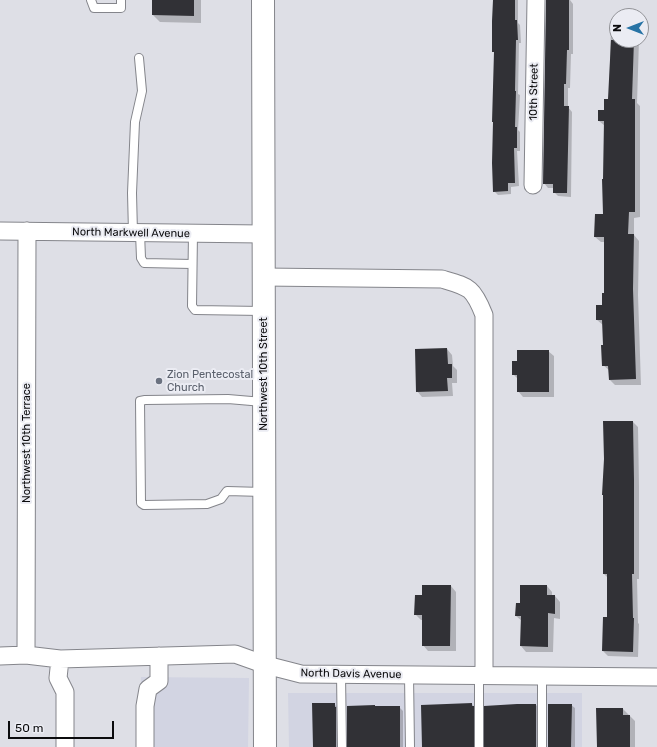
<!DOCTYPE html>
<style>
body{margin:0}
#map{position:relative;width:657px;height:747px;overflow:hidden;background:#dedfe6;font-family:Rubik,sans-serif}
canvas{display:block}
.north{position:absolute;left:609px;top:8px;width:40px;height:40px;box-sizing:border-box;background:#ebecf3;border:1px solid #919297;border-radius:50%;rotate:270deg;font-size:11px;font-weight:700;line-height:16px;text-align:center;color:#0b0b0d}
.north::after{content:'';display:block;margin:auto;width:14px;height:18px;background:#2773a5;clip-path:polygon(50% 0,100% 100%,50% 72%,0 100%)}
.scale{position:absolute;left:8px;top:721px;width:106px;height:18px;box-sizing:border-box;border:2px solid #0b0b0d;border-top:0;padding-left:5px;font-size:12px;line-height:14px;white-space:nowrap;color:#0b0b0d;-webkit-text-stroke:3px #ebecf3;paint-order:stroke}
</style>
<div id="map">
<canvas width="657" height="747"></canvas>
<div class="north">N</div>
<div class="scale">50 m</div>
</div>
<script>
const g = document.querySelector('canvas').getContext('2d');
g.lineJoin = 'round';
function paint(path, color) {
  g.fillStyle = color;
  g.fill(path, 'evenodd');
}
function trace(path, color, width, dash) {
  g.strokeStyle = color;
  g.lineWidth = width;
  g.lineCap = dash ? 'butt' : 'round';
  g.setLineDash(dash || []);
  g.stroke(path);
}
function label(font, color, halo, rows, align = 'center') {
  g.font = font + ' Rubik,sans-serif';
  g.lineWidth = 4;
  g.setLineDash([]);
  g.textBaseline = 'middle';
  g.strokeStyle = halo;
  g.fillStyle = color;
  for (const [text, x, y, turn = 0] of rows) {
    g.save();
    g.translate(x, y);
    g.rotate((+turn || 0) * Math.PI / 180);
    g.textAlign = isNaN(turn) ? turn : align;
    if (halo) g.strokeText(text, 0, 0);
    g.fillText(text, 0, 0);
    g.restore();
  }
}
paint(new Path2D(`
 M 141,677 L 249,678 L 248,747 L 140,747 Z
 M 288,693 L 582,693 L 582,747 L 289,747 Z`), '#d2d4e2');
paint(new Path2D(`
 M 153,0 L 201,0 L 201,23 L 160,22 L 153,15 Z
 M 494,0 L 518,0 L 518,23 L 520,25 L 521,43 L 519,43 L 518,94 L 520,95 L 518,130 L 520,132 L 520,151 L 517,151 L 519,186 L 511,187 L 511,194 L 498,195 L 494,191 L 495,53 Z
 M 547,0 L 570,0 L 573,4 L 573,54 L 571,54 L 570,88 L 568,88 L 568,107 L 572,112 L 571,197 L 558,196 L 554,192 L 554,188 L 548,188 L 544,183 Z
 M 611,23 L 617,23 L 617,40 L 639,40 L 637,103 L 640,106 L 640,217 L 634,218 L 634,235 L 639,241 L 638,295 L 641,385 L 615,385 L 610,380 L 610,371 L 603,365 L 604,346 L 603,325 L 597,320 L 603,306 L 605,294 L 605,242 L 601,242 L 595,237 L 604,216 L 605,126 L 599,121 L 609,100 Z
 M 447,349 L 452,355 L 453,366 L 457,370 L 457,383 L 452,383 L 453,396 L 422,397 L 417,391 Z
 M 548,351 L 554,356 L 554,397 L 523,397 L 518,391 L 518,379 L 513,374 L 518,362 Z
 M 633,422 L 638,427 L 639,486 L 639,579 L 637,579 L 638,623 L 639,624 L 638,657 L 608,656 L 603,651 L 608,618 L 608,578 L 604,574 L 604,496 L 603,495 L 605,459 Z
 M 451,586 L 456,592 L 456,651 L 428,651 L 423,645 L 423,620 L 421,620 L 415,614 L 423,596 Z
 M 547,586 L 552,592 L 552,596 L 555,596 L 560,602 L 560,619 L 554,618 L 553,652 L 526,652 L 521,646 L 522,621 L 516,616 L 521,604 Z
 M 334,704 L 338,708 L 340,747 L 314,747 Z
 M 472,704 L 475,708 L 477,747 L 423,747 Z
 M 536,705 L 540,709 L 540,747 L 486,747 L 486,707 Z
 M 571,705 L 575,708 L 575,747 L 548,747 Z
 M 376,707 L 399,707 L 403,711 L 403,747 L 348,747 Z
 M 623,709 L 635,721 L 635,747 L 598,747 Z`), '#0003');
paint(new Path2D(`
 M 152,0 L 194,0 L 194,16 L 152,15 Z
 M 493,0 L 515,0 L 515,20 L 517,20 L 518,40 L 516,40 L 515,91 L 516,91 L 515,127 L 517,127 L 517,148 L 514,148 L 515,183 L 508,183 L 508,191 L 493,192 L 492,163 L 493,122 L 492,122 L 494,52 L 492,52 L 492,21 Z
 M 546,0 L 569,0 L 569,50 L 567,50 L 566,84 L 564,84 L 564,106 L 569,106 L 567,193 L 553,193 L 553,184 L 543,184 Z
 M 611,40 L 634,40 L 632,99 L 635,99 L 635,212 L 629,212 L 628,234 L 634,234 L 633,289 L 636,379 L 609,380 L 608,366 L 602,366 L 601,345 L 603,345 L 602,320 L 596,320 L 596,305 L 602,305 L 602,293 L 604,293 L 604,237 L 594,237 L 595,214 L 603,214 L 602,179 L 603,179 L 604,121 L 598,121 L 598,110 L 604,110 L 604,99 L 608,99 Z
 M 447,348 L 448,364 L 452,364 L 452,378 L 447,378 L 448,391 L 416,392 L 415,349 Z
 M 517,350 L 549,350 L 549,392 L 517,392 L 517,375 L 512,375 L 512,361 L 517,361 Z
 M 603,421 L 633,421 L 634,480 L 634,574 L 632,574 L 633,618 L 634,618 L 633,652 L 602,651 L 603,617 L 607,617 L 607,574 L 603,574 L 603,495 L 602,495 L 604,459 Z
 M 422,585 L 451,585 L 450,646 L 422,646 L 422,615 L 414,615 L 415,595 L 422,595 Z
 M 520,585 L 547,585 L 547,595 L 555,595 L 555,614 L 548,613 L 548,647 L 520,646 L 521,616 L 515,616 L 516,603 L 520,603 Z
 M 312,703 L 335,703 L 335,707 L 336,707 L 336,747 L 313,747 Z
 M 472,703 L 472,706 L 474,706 L 474,747 L 422,747 L 421,705 Z
 M 517,704 L 536,704 L 536,747 L 484,747 L 484,706 Z
 M 548,704 L 572,704 L 571,747 L 548,747 Z
 M 375,705 L 375,706 L 400,706 L 400,747 L 347,747 L 347,706 Z
 M 596,708 L 623,708 L 623,715 L 630,715 L 630,747 L 597,747 Z`), '#313136');
const service = new Path2D(`
 M 91,0 L 94,8 L 121,8 L 121,0
 M 133,233 L 132,193 L 135,122 L 142,91 L 139,58
 M 140,233 L 141,258 L 144,263 L 192,264
 M 193,233 L 192,306 L 195,310 L 262,311
 M 263,492 L 227,491 L 221,499 L 207,504 L 144,505 L 141,503 L 140,401 L 145,400 L 228,399 L 263,402
 M 341,674 L 342,747
 M 409,675 L 410,747
 M 542,676 L 542,747
 M 479,747 L 479,675`);
const minor = new Path2D(`
 M 533,185 L 536,0
 M 0,231 L 263,234
 M 263,277 L 442,279 C 469,287 473,287 484,315 L 484,675
 M 26,655 L 27,231
 M 0,656 L 26,655 L 60,659 L 235,654 L 266,665 L 301,674 L 657,677
 M 60,659 L 58,678 L 65,692 L 65,747
 M 145,747 L 145,706 L 148,689 L 159,681 L 159,656`);
const secondary = new Path2D(`
 M 263,0 L 265,747`);
trace(service, '#84858b', 10);
trace(minor, '#84858b', 19);
trace(secondary, '#84858b', 24);
trace(service, '#fff', 8);
trace(minor, '#fff', 17);
trace(secondary, '#fff', 22);
for (const [x, y, r, color] of [
 [159,381,4,"#6b7280"]
]) {
  const dot = new Path2D();
  dot.arc(x, y, r, 0, 2 * Math.PI);
  g.fillStyle = color;
  g.fill(dot);
  trace(dot, '#ebecf3', 1.5);
}
label('11px', '#0b0b0d', '#ebecf3', [
 ["10th Street",534,92,-89],
 ["North Markwell Avenue",131,233,1],
 ["Northwest 10th Street",264,374,-90],
 ["Northwest 10th Terrace",27,443,-90],
 ["North Davis Avenue",351,674,1]
]);
label('11px', '#5b616d', '#ebecf3', [
 ["Zion Pentecostal",167,375],
 ["Church",167,388]
], 'left');
</script>
